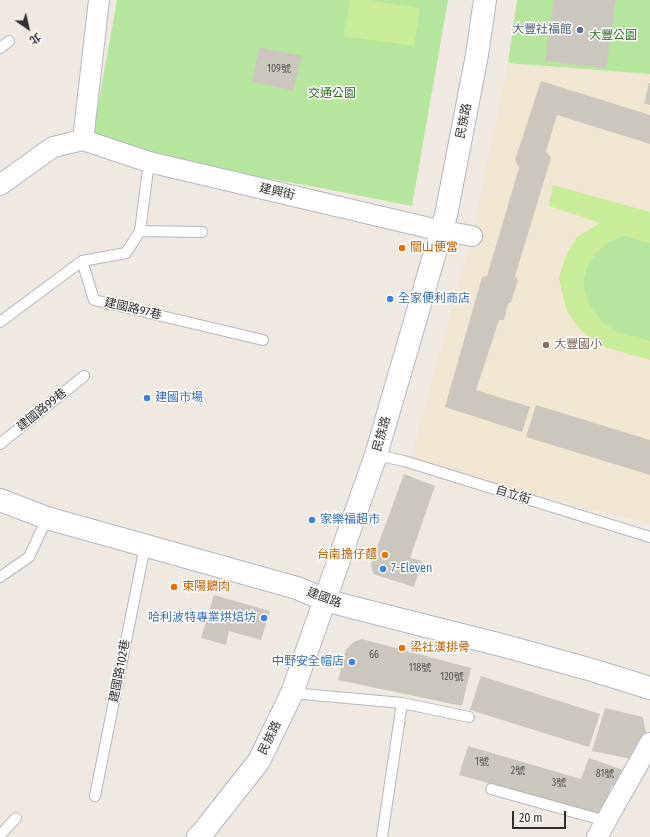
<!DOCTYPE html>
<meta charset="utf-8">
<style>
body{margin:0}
#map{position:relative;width:650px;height:837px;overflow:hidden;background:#efe9e1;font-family:"Fira Sans Condensed","Noto Sans TC",sans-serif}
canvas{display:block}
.north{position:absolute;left:8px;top:8px;width:40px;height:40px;-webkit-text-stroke:3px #fff;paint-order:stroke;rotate:146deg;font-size:11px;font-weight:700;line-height:16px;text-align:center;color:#2e2e2e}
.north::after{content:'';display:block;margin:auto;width:14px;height:18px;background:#2e2e2e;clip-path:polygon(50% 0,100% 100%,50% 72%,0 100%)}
.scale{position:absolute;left:512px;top:811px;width:54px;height:18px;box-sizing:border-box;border:2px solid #2e2e2e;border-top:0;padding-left:5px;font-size:12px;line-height:14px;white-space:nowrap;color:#2e2e2e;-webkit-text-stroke:3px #fff;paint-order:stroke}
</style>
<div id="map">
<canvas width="650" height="837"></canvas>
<div class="north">北</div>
<div class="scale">20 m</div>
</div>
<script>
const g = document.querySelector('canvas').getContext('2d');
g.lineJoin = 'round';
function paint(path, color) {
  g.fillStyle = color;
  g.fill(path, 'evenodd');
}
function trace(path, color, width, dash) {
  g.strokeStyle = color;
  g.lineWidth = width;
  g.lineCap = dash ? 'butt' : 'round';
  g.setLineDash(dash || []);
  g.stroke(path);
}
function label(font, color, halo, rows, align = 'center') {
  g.font = font + ' "Fira Sans Condensed","Noto Sans TC",sans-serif';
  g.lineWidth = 3;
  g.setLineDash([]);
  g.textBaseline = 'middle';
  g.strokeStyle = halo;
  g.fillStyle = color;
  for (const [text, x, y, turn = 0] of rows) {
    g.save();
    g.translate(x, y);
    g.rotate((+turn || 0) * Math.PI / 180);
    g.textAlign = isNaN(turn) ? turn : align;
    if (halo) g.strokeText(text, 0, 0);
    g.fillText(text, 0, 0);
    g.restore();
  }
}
paint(new Path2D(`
 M 508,63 L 650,74 L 650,524 L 417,463 L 412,454 L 472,236 Z`), '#f0e6d1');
paint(new Path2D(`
 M 117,0 L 448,0 L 412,206 L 321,188 L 135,155 L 92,139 Z
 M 517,0 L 650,0 L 650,74 L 508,63 Z
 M 623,235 L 650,243 L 650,341 L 614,332 L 602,321 L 590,306 L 583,290 L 584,279 L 587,266 L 595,254 L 608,242 Z`), '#b6e59e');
paint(new Path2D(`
 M 350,0 L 367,0 L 420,8 L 414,46 L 344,36 Z
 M 553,185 L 650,212 L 650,243 L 623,235 L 608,242 L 595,254 L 587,266 L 584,279 L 583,290 L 590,306 L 602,321 L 614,331 L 650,341 L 650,360 L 597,345 L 577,326 L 567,311 L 562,292 L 559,278 L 563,264 L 568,251 L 577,237 L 600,223 L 549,206 Z`), '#c9ec9a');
paint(new Path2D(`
 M 554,0 L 616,0 L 606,68 L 545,61 Z
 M 259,47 L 302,56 L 293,91 L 252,82 Z
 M 541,81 L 650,115 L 650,144 L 557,115 L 546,151 L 551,158 L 515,276 L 518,280 L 511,302 L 508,304 L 504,320 L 499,320 L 476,390 L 530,407 L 522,432 L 445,407 L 482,277 L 487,276 L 519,168 L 515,160 Z
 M 649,83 L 650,83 L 650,105 L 644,103 Z
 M 536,405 L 650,440 L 650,475 L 526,437 Z
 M 404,474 L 435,486 L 410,558 L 422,561 L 414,587 L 373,574 L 371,564 Z
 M 214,595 L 270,611 L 261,640 L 229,631 L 226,645 L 201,638 Z
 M 362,639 L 471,668 L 462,706 L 338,680 L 346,649 L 354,642 Z
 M 481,676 L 600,714 L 589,747 L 470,710 Z
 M 605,708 L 643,717 L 646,733 L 632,759 L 592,751 Z
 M 468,746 L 581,779 L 589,758 L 623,770 L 617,787 L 612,785 L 601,816 L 572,806 L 459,775 Z`), '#cbc7bf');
const lane = new Path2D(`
 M 0,48 L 9,41
 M 140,231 L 202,232
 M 82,261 L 94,300 L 263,340
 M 0,322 L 82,261 L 126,253 L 140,231 L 149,162
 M 0,444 L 84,376
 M 376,455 L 404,461 L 650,537
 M 0,577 L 29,557 L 47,518
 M 292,693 L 402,703 L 469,717
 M 491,789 L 606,821
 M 95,796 L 145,546
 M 0,835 L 16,818
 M 382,837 L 402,703`);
const street = new Path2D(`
 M 83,140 L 99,0
 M 0,185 L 53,147 L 83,140 L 149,162 L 442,231 L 472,236
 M 597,837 L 650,743`);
const secondary = new Path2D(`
 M 0,500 L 47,518 L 297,588 L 325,600 L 351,607 L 505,646 L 592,670 L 650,688
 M 198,837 L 203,832 L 259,761 L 292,693 L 376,455 L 446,215 L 477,55 L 485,0`);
trace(lane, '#b4b7c1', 12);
trace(street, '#b4b7c1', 22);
trace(secondary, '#b4b7c1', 24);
trace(lane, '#fff', 10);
trace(street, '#fff', 20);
trace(secondary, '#fff', 22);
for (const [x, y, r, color] of [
 [580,30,4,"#5c6f8a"],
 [402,248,4,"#e8710a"],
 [390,299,4,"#3f7fe0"],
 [546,345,4,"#8d6e63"],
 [147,398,4,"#3f7fe0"],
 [312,520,4,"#3f7fe0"],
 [385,555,4,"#e8710a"],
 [383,569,4,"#3f7fe0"],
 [174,587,4,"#e8710a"],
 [264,618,4,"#3f7fe0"],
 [402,648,4,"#e8710a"],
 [352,662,4,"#3f7fe0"]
]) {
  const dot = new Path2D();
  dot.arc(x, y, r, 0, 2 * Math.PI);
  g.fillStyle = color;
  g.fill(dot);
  trace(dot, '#fff', 1.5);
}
label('10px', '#555452', null, [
 ["109號",279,69],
 ["66",374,655],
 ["118號",420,668],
 ["120號",452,677],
 ["1號",482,762],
 ["2號",518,771],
 ["81號",605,774],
 ["3號",559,783]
]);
label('12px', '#4e5e75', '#fff', [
 ["大豐社福館",572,30]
], 'right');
label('12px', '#2c6e1b', '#fff', [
 ["大豐公園",613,36],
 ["交通公園",332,94]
]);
label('12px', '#2e2e2e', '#fff', [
 ["民族路",464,121,-79],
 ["建興街",277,192,13],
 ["建國路97巷",133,309,13],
 ["建國路99巷",42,410,-39],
 ["民族路",382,434,-74],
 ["自立街",513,495,17],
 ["建國路",324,598,20],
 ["建國路102巷",120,671,-79],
 ["民族路",270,738,-64]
]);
label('12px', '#c56008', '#fff', [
 ["關山便當",410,248],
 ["台南擔仔麵",377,555,"right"],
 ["東陽鵝肉",182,587],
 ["梁社漢排骨",410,648]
], 'left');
label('12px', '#366cbe', '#fff', [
 ["全家便利商店",398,299],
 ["建國市場",155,398],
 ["家樂福超市",320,520],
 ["7-Eleven",391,569],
 ["哈利波特專業烘焙坊",256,618,"right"],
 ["中野安全帽店",344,662,"right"]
], 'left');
label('12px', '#785e54', '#fff', [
 ["大豐國小",554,345]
], 'left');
</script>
